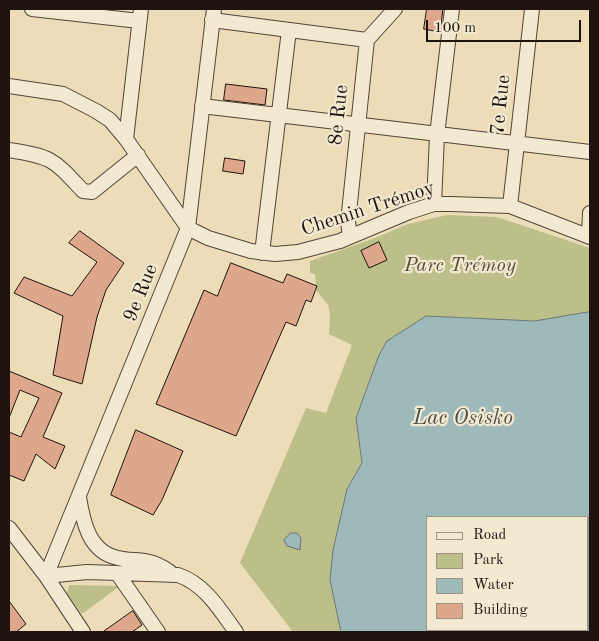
<!DOCTYPE html>
<meta charset="utf-8">
<style>
body{margin:0}
#map{position:relative;width:599px;height:641px;overflow:hidden;background:#ecdcb7;font-family:"Old Standard TT",serif}
canvas{display:block}
.frame{position:absolute;inset:0;border:10px solid #1e130f;pointer-events:none}
.legend{position:absolute;left:426px;top:516px;width:162px;height:115px;box-sizing:border-box;background:#f3e8d0;border:1px solid #9e9383;margin:0;padding:6px 9px;list-style:none;font-size:15px;color:#1e130f}
.legend li{display:flex;align-items:center;gap:10px;height:25px}
.legend b{width:25px;border:1px solid #9e9383}
.scale{position:absolute;left:426px;top:20px;width:155px;height:22px;box-sizing:border-box;border:2px solid #1e130f;border-top:0;padding-left:6px;font-size:15px;line-height:18px;white-space:nowrap;color:#1e130f;-webkit-text-stroke:4px #f3e8d0;paint-order:stroke}
</style>
<div id="map">
<canvas width="599" height="641"></canvas>
<div class="frame"></div>
<ul class="legend">
<li><b style="height:6px;background:#f3e8d0"></b>Road</li>
<li><b style="height:14px;background:#bdbf8a"></b>Park</li>
<li><b style="height:14px;background:#9db9b9"></b>Water</li>
<li><b style="height:14px;background:#dea68b"></b>Building</li>
</ul>
<div class="scale">100 m</div>
</div>
<script>
const g = document.querySelector('canvas').getContext('2d');
g.lineJoin = 'round';
function paint(path, color) {
  g.fillStyle = color;
  g.fill(path, 'evenodd');
}
function trace(path, color, width, dash) {
  g.strokeStyle = color;
  g.lineWidth = width;
  g.lineCap = dash ? 'butt' : 'round';
  g.setLineDash(dash || []);
  g.stroke(path);
}
function label(font, color, halo, rows, align = 'center') {
  g.font = font + ' "Old Standard TT",serif';
  g.lineWidth = 4.5;
  g.setLineDash([]);
  g.textBaseline = 'middle';
  g.strokeStyle = halo;
  g.fillStyle = color;
  for (const [text, x, y, turn = 0] of rows) {
    g.save();
    g.translate(x, y);
    g.rotate((+turn || 0) * Math.PI / 180);
    g.textAlign = isNaN(turn) ? turn : align;
    if (halo) g.strokeText(text, 0, 0);
    g.fillText(text, 0, 0);
    g.restore();
  }
}
paint(new Path2D(`
 M 447,215 L 497,217 L 590,248 L 590,312 L 534,321 L 426,316 L 387,341 L 379,355 L 356,418 L 362,463 L 347,489 L 330,580 L 341,632 L 293,632 L 240,563 L 306,408 L 326,413 L 352,345 L 329,334 L 330,313 L 328,305 L 316,290 L 315,274 L 310,273 L 310,261 L 375,238 L 408,224 Z
 M 69,585 L 120,586 L 82,614 L 67,594 Z`), '#bdbf8a');
const water = new Path2D(`
 M 590,312 L 590,632 L 341,632 L 330,580 L 333,550 L 347,489 L 362,463 L 356,418 L 379,355 L 387,341 L 426,316 L 534,321 ZM 428,517 L 588,517 L 588,630 L 428,630 Z
 M 291,533 L 297,533 L 301,538 L 300,550 L 287,546 L 284,540 Z`);
paint(water, '#9db9b9');
trace(water, '#6a7775', 1);
const building = new Path2D(`
 M 427,9 L 443,9 L 440,32 L 424,29 Z
 M 226,84 L 267,89 L 265,105 L 224,100 Z
 M 225,158 L 245,161 L 243,174 L 223,171 Z
 M 80,231 L 124,263 L 106,290 L 97,317 L 82,384 L 53,375 L 63,316 L 14,293 L 24,277 L 72,296 L 97,262 L 69,243 Z
 M 379,242 L 387,260 L 369,268 L 361,251 Z
 M 231,263 L 283,283 L 287,274 L 317,286 L 311,302 L 306,300 L 296,326 L 286,322 L 236,436 L 156,404 L 204,290 L 217,296 Z
 M 9,371 L 62,393 L 43,437 L 65,446 L 55,469 L 36,454 L 24,481 L 9,475 L 9,432 L 21,437 L 39,398 L 20,390 L 9,418 Z
 M 136,430 L 183,451 L 162,500 L 153,515 L 111,495 Z
 M 9,601 L 26,624 L 16,632 L 9,632 Z
 M 133,611 L 142,625 L 132,632 L 103,632 Z`);
paint(building, '#dea68b');
trace(building, '#1e130f', 1);
const minor = new Path2D(`
 M 32,9 L 139,21
 M 212,20 L 367,40
 M 9,86 L 63,94 L 96,111 L 110,120 L 126,139 L 188,228 L 208,238 L 251,251 L 275,254 L 298,252 L 340,241 L 409,212 L 434,204 L 451,204 L 510,206 L 590,237
 M 202,106 L 590,152
 M 126,139 L 141,9
 M 9,150 C 53,157 53,159 83,191 L 92,192 L 138,155
 M 434,204 L 437,135 L 452,9
 M 510,206 L 532,9
 M 350,236 L 348,222 L 367,40 L 395,9
 M 589,236 L 590,213
 M 262,253 L 289,30
 M 79,497 C 83,522 89,552 118,558 C 128,561 139,559 149,562 C 156,563 164,568 170,572
 M 9,528 L 46,576 L 83,632
 M 117,573 L 158,632
 M 46,576 L 188,228 L 214,9
 M 46,576 L 87,572 L 178,575 C 205,584 220,610 236,632`);
trace(minor, '#524539', 16);
trace(minor, '#f3e8d0', 14);
label('20px', '#1e130f', '#f3e8d0', [
 ["7e Rue",501,105,-84],
 ["8e Rue",339,115,-84],
 ["Chemin Trémoy",368,209,-18],
 ["9e Rue",141,293,-68]
]);
label('italic 20px', '#564f3a', '#f3e8d0', [
 ["Parc Trémoy",460,266]
]);
label('italic 21px', '#4a4d4a', '#f3e8d0', [
 ["Lac Osisko",463,418]
]);
</script>
